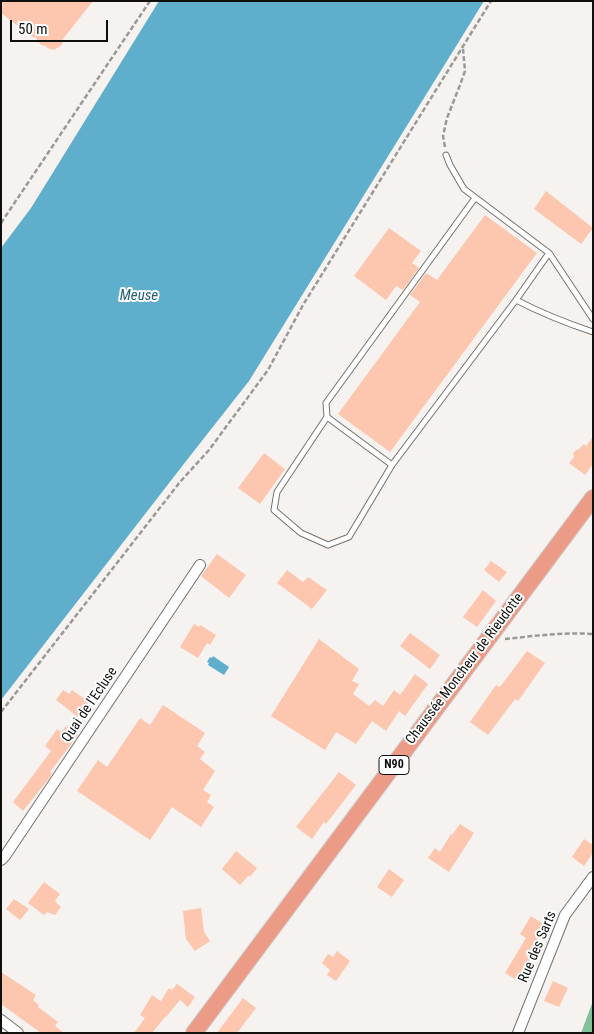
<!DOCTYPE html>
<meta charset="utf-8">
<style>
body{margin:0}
#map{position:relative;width:594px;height:1034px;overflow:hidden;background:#f5f2f0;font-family:"Roboto Condensed",sans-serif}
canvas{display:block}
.frame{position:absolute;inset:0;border:2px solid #0f0f0e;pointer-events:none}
.scale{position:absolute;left:10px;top:20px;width:98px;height:22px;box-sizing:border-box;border:2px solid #0f0f0e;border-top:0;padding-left:6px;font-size:15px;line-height:18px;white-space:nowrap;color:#0f0f0e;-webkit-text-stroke:4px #fff;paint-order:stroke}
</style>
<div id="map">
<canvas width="594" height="1034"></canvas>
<div class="frame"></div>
<div class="scale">50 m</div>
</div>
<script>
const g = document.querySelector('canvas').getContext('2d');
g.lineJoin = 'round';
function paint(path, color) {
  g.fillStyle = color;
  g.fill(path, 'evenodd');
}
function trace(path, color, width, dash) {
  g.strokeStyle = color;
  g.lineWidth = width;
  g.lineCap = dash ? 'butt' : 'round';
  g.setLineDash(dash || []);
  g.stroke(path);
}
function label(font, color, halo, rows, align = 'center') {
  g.font = font + ' "Roboto Condensed",sans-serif';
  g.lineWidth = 4;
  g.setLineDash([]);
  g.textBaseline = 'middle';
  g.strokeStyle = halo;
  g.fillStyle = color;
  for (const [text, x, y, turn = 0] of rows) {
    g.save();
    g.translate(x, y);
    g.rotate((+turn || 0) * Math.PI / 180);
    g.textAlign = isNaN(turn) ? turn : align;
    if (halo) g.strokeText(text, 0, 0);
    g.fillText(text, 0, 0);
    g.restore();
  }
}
paint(new Path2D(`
 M 593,1001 L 593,1033 L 581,1033 Z`), '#82c299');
paint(new Path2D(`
 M 159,1 L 484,1 L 249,381 L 190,456 L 1,700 L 1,248 L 31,208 Z
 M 213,656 L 229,667 L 224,675 L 208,665 L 209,663 L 207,662 L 210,657 L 212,658 Z`), '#5faecc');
paint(new Path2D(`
 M 1,1 L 93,1 L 63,39 L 62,45 L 54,50 L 47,48 L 46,46 L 41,45 L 35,37 L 32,37 L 25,30 L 24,31 L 1,13 Z
 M 546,191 L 593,228 L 581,244 L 534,209 Z
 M 485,215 L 537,253 L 390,452 L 338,414 L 420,302 L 410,295 L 426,273 L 437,280 Z
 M 389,228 L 421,251 L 412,263 L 419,268 L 403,290 L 396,286 L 386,300 L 354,276 Z
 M 593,437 L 593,464 L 585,475 L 569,463 L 574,457 L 573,453 L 576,450 L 579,449 L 584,444 L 586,446 Z
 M 264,453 L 285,469 L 260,504 L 238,488 Z
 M 217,554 L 246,575 L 229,598 L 201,576 Z
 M 491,561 L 507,572 L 499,582 L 484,570 Z
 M 287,570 L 303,582 L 308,577 L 327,590 L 312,609 L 277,583 Z
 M 483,590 L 496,601 L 477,627 L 463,617 Z
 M 194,624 L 199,627 L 200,625 L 216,635 L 210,645 L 207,643 L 198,658 L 180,647 Z
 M 410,633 L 440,655 L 430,669 L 400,646 Z
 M 319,639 L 359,669 L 352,681 L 359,684 L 353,694 L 369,706 L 375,700 L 383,706 L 394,690 L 400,695 L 415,674 L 428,684 L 405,716 L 399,711 L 386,731 L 372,721 L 356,744 L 336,732 L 325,750 L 271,716 Z
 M 527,651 L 545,663 L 518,701 L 515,699 L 488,735 L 470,722 L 496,685 L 500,687 Z
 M 63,690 L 69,694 L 72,690 L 89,702 L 78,717 L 56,700 Z
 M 163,705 L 205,733 L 197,746 L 205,752 L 200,759 L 215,771 L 203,790 L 211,795 L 207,802 L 214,807 L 201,827 L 172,807 L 150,840 L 77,791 L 98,760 L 107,767 L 140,718 L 150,725 Z
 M 66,726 L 78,735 L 50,772 L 52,773 L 50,777 L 23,811 L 13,802 L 51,751 L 45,746 L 57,729 L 61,732 Z
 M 339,772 L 356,785 L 326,824 L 324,822 L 312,839 L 296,827 Z
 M 460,824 L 474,833 L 449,872 L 428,858 L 435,848 L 440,852 L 451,834 L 452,835 Z
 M 584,839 L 593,845 L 593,853 L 584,866 L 572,857 Z
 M 236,851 L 257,868 L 250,877 L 248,876 L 240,885 L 222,869 Z
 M 389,869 L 404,880 L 392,897 L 377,887 Z
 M 44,882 L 60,894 L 55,901 L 61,907 L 55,915 L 47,912 L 44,915 L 28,903 Z
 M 14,899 L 29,909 L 20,920 L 6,909 Z
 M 201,908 L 204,932 L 210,941 L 195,951 L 186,939 L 183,911 Z
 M 531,916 L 546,926 L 526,956 L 532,959 L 518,981 L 505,973 L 526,938 L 520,934 Z
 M 337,951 L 350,961 L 336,981 L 327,975 L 330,970 L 322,963 L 328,954 L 333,957 Z
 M 1,972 L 36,995 L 33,1000 L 39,1005 L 38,1007 L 58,1022 L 55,1026 L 64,1033 L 41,1033 L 1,1004 Z
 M 553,981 L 568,988 L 559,1007 L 544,1001 Z
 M 177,984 L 195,997 L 188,1007 L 180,1000 L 166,1017 L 165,1017 L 152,1033 L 134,1033 L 145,1018 L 140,1015 L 152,995 L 161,1001 L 169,988 L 172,990 Z
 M 243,998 L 256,1008 L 237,1033 L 217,1033 Z`), '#fdc6af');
const service = new Path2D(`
 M 446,155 L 450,165 L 464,189 L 549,253 L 593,319
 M 475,198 L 326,403 L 327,417 L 392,465 L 516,300
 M 549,253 L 516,300 C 541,313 566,323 593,332
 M 327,417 L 277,492 L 274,510 L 301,533 L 328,545 L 349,537 L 392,465`);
const minor = new Path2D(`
 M 1,860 L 5,856 L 200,565
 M 1,1020 L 18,1033
 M 518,1033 L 565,915 L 593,877`);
const primary = new Path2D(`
 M 194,1033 L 593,498`);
trace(service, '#73716e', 7);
trace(minor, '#73716e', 12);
trace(primary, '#cfcfcf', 18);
trace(new Path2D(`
 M 445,147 L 443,136 L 447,118 L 460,85 L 465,71 L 463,49
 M 1,223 L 150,1
 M 505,639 C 534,636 563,632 593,634
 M 1,712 L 180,482 L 209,450 L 268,370 L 303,305 L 491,1`), '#9b9998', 2.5, [5, 2.5]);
trace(service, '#fff', 5);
trace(minor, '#fff', 10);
trace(primary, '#ec9b87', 16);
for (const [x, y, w] of [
 [394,765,30]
]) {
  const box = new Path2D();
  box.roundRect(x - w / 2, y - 9.5, w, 19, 4);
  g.fillStyle = '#fff';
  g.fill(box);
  trace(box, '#0f0f0e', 1);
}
label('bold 12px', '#0f0f0e', null, [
 ["N90",394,765]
]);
label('14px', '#0f0f0e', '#fff', [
 ["Chaussée Moncheur de Rieudotte",465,669,-53],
 ["Quai de l'Ecluse",90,705,-56],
 ["Rue des Sarts",538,947,-67]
]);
label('italic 15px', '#215f74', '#fff', [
 ["Meuse",139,296]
]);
</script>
